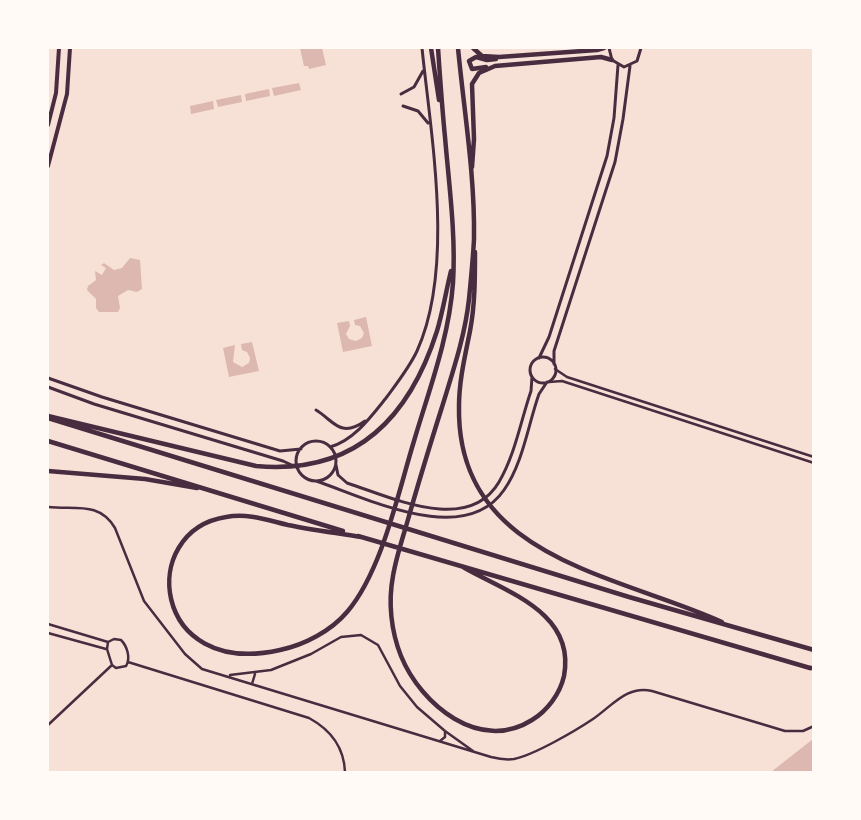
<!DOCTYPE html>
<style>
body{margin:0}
#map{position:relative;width:861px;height:820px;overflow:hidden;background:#f7e1d7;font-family:"Times New Roman",serif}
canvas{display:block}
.frame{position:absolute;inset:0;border:49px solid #fffaf5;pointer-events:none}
</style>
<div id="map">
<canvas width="861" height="820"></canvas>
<div class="frame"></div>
</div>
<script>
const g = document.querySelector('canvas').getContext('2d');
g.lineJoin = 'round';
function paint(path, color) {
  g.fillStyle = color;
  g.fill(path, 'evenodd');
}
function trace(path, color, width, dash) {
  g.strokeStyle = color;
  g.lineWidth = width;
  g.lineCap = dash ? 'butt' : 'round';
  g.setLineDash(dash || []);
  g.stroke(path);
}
paint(new Path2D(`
 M 300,48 L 322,48 L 326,65 L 309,69 L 308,66 L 304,66 Z
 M 299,83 L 301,90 L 274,96 L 272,88 Z
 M 269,89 L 270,96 L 246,101 L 245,94 Z
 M 241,95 L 242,102 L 218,107 L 216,100 Z
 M 213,101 L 214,109 L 191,114 L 190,106 Z
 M 130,258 L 140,260 L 142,289 L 137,292 L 128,290 L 118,296 L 120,308 L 118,312 L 99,312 L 96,308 L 96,299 L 87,290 L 88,286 L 96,280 L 95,271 L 102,275 L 106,268 L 101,265 L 104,263 L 114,270 L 122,268 Z
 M 366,317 L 372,346 L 343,352 L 337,323 L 349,321 L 350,326 L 346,334 L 349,339 L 356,341 L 362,338 L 364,333 L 360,326 L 355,325 L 354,320 Z
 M 252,342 L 259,371 L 229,377 L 223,348 L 235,345 L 233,362 L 242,367 L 249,363 L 250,358 L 247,352 L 242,350 L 241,344 Z
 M 813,739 L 813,772 L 771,772 Z`), '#dcb8b0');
trace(new Path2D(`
 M 555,369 L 567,377 L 814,457
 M 549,382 L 562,381 L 814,463
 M 48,507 C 75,510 99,501 115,528 L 144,601 L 185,654 L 202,669 L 491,757 C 499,759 507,760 514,759 C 534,755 575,731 593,719 C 612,706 627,685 652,691 L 785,731 L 803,731 L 814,726
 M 48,624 L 108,642 L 114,639 L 121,640 C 127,646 131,658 126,666 L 116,668 L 112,665 L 107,649 L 108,642
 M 48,633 L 106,649
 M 128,662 L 309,718 C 331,730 344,747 345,772
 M 230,675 L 271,670 L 311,654 L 341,637 L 361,635 L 378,645 L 400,686 L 417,707 L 445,731 L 473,751
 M 252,684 L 255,674
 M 48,725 L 112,665
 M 440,741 L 445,737 L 445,732`), '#4a2c40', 2.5);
trace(new Path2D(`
 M 609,48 L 612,60 L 624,67 L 637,61 L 641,48
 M 401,94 L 414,87 L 423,71
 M 403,106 L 418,111 L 428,123
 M530 370a13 13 0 1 1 26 0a13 13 0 1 1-26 0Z
 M 539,358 L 549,337 L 607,156 L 614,118 L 618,65
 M 554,364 L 554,351 L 615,162 L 623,119 L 630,66
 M 48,378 L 102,397 L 280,451 L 301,449
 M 48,387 L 94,404 L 283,461 L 298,468
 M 316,410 C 333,420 340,439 365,421
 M296 461a20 20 0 1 1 40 0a20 20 0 1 1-40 0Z
 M 330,447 C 354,440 370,418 386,398 C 397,383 409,368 417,351 C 455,267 431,137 422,48
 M 336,465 L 338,475 L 347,483 C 391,497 468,535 499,482 C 515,455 521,420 531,391 L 532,377
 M 316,481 C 367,498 464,548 504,490 C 523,463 528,425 539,394 L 547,382`), '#4a2c40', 3);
trace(new Path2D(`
 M 48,125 L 56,93 L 59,48
 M 48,166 L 67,94 L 70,48`), '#4a2c40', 4);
trace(new Path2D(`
 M 431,48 L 439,100
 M 458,48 C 464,111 475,175 474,239 C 473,259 471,279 469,299 C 465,336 453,371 442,407 C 430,445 418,484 407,523 C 402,540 396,558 393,576 C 388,602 391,631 401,656 C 421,705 480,753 532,720 C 547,711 560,694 564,676 C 576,612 506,592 463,567
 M 473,48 L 482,56 L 499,57 L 597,50 L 604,48
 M 486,67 L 472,69 L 469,61 L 476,57 L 487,60 L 496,59
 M 472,167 L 474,139 L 472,84 L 479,73 L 495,66 L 601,57 L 612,60
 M 475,252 C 475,278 475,305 470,331 C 465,356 459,381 459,406 C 456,558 616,574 722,622
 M 48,416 L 256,466 C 354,475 409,419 437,331 C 443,311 446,291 451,271
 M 48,418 L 629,597 L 814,650
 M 48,441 L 343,531
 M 48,471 L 145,479 L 197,488
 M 358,536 L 810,668
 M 361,537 C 337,533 312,530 288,525 C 267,520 248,513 226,517 C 137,531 151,679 280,650 C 304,645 331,631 347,612 C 382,571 398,493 414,441 C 429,390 449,338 453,283 C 456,235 449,185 445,137 C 442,107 440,77 438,48`), '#4a2c40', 4.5);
trace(new Path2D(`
 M 810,668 L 814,668`), '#4a2c40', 4.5);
</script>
